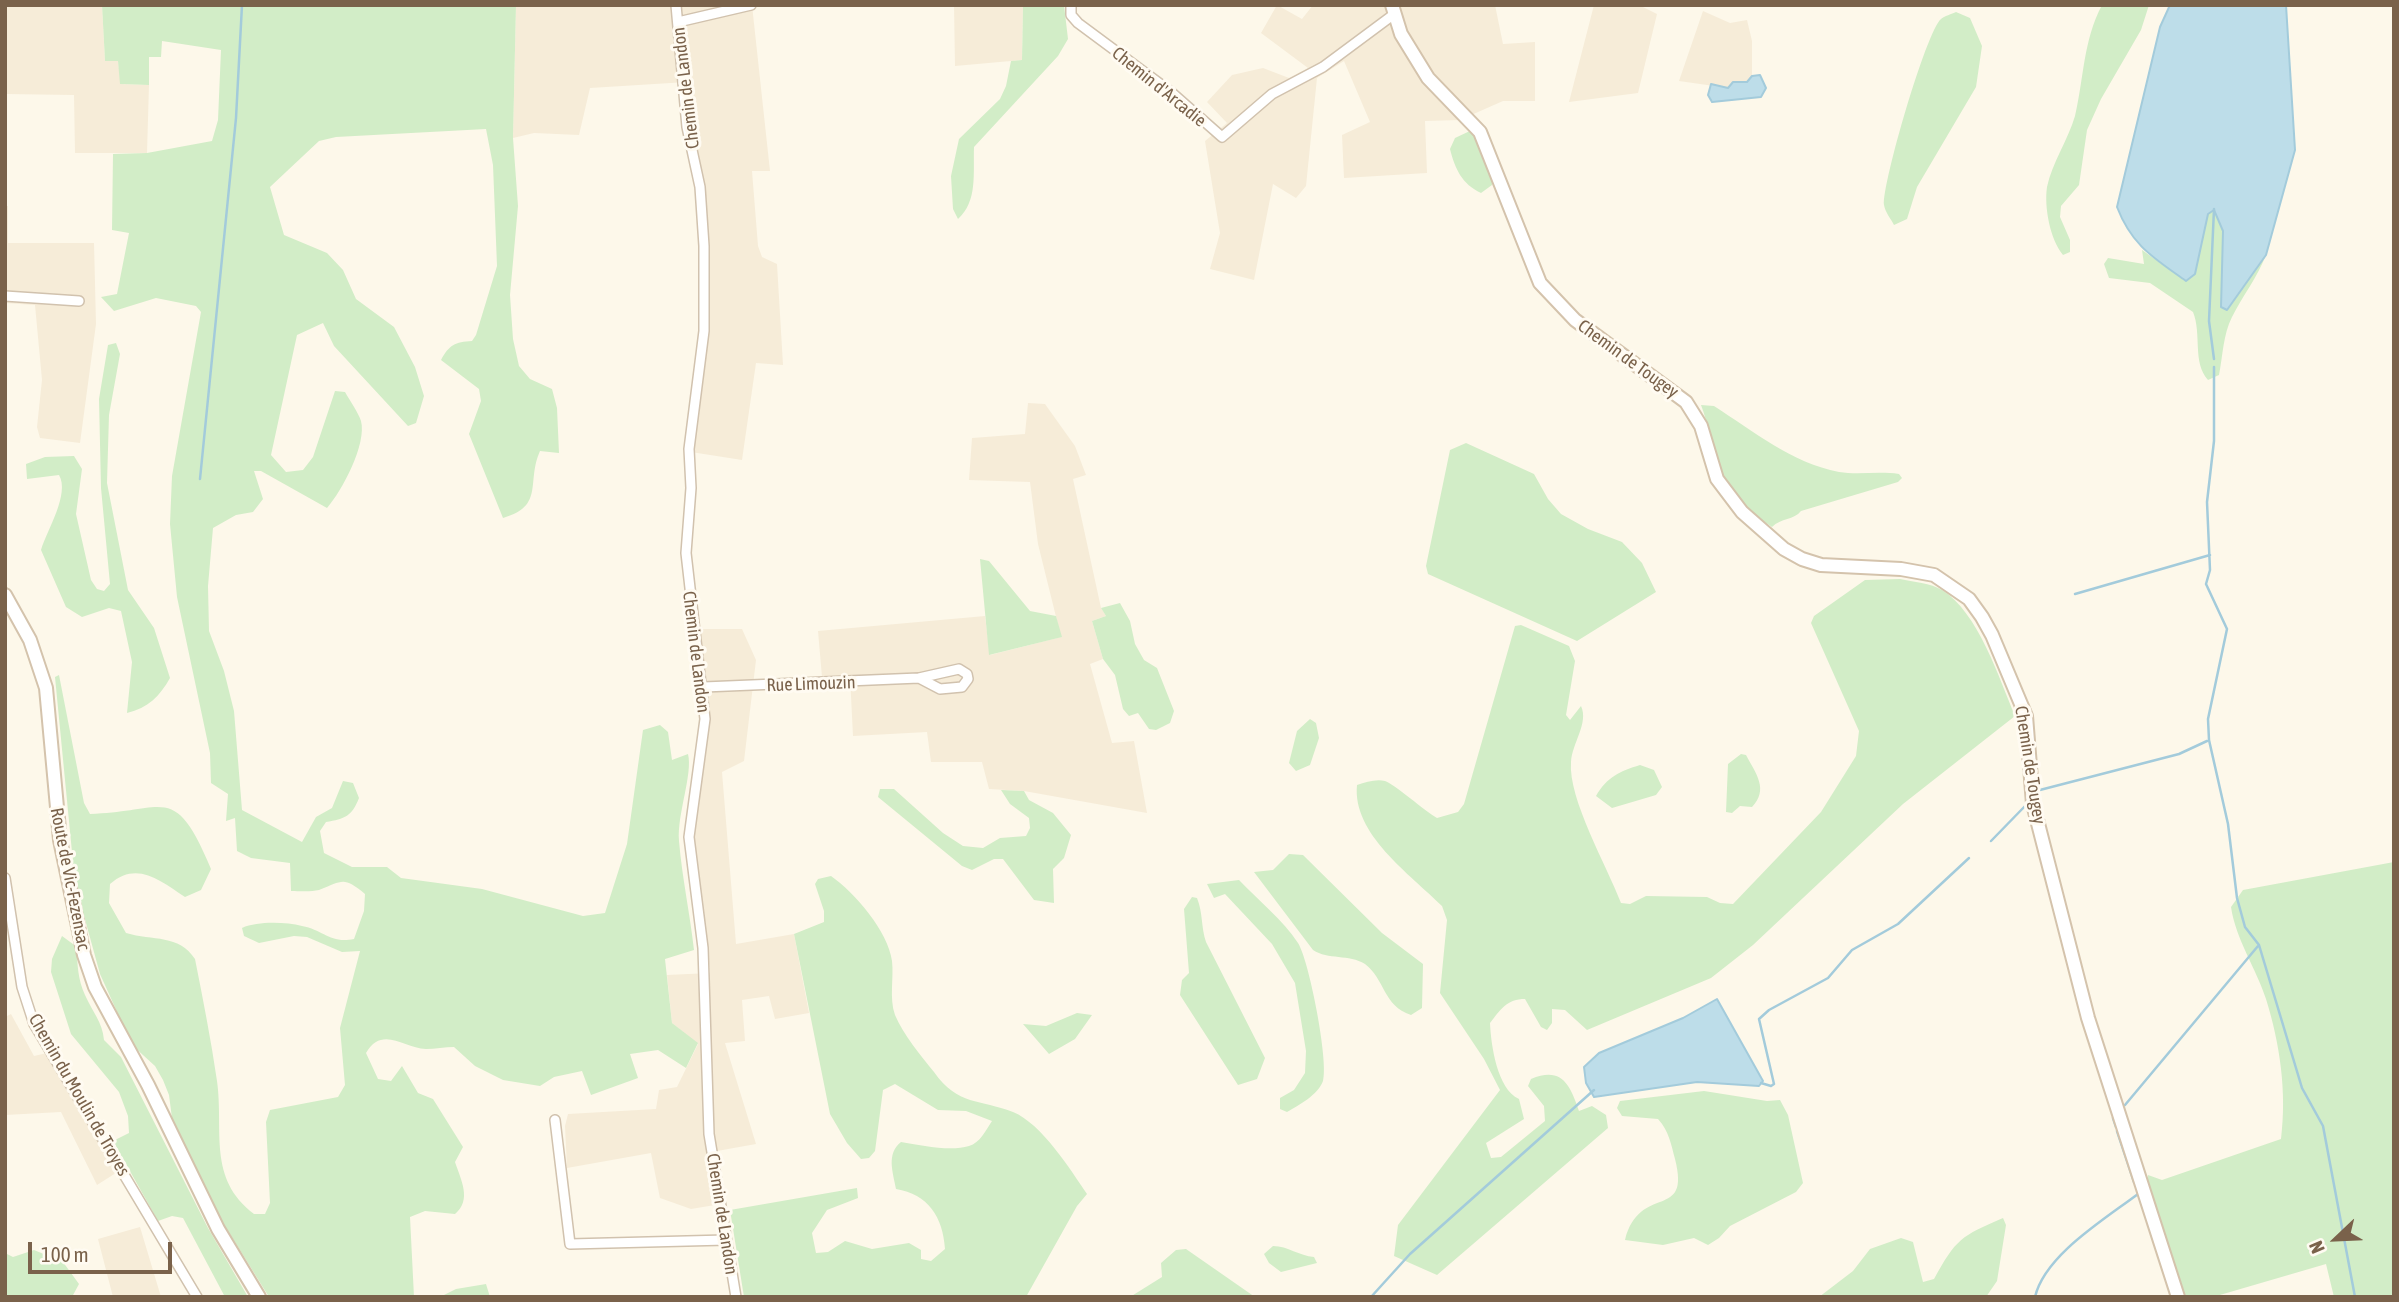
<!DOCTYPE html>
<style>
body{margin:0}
#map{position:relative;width:2399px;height:1302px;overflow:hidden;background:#fdf8ea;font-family:"Asap Condensed",sans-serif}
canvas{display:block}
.frame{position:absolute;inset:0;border:7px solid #7a624b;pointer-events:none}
.north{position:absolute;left:2301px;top:1204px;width:70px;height:70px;-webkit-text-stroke:5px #fffbf2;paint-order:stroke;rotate:247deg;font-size:19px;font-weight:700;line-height:28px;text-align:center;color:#7a624b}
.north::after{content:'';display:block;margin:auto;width:24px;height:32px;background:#7a624b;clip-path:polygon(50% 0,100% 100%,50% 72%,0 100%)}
.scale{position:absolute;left:28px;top:1242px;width:144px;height:32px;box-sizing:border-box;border:4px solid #7a624b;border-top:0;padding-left:9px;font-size:21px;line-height:24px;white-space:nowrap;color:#7a624b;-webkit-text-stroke:5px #fffbf2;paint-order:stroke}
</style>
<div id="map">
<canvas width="2399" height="1302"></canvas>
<div class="frame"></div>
<div class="north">N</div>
<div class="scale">100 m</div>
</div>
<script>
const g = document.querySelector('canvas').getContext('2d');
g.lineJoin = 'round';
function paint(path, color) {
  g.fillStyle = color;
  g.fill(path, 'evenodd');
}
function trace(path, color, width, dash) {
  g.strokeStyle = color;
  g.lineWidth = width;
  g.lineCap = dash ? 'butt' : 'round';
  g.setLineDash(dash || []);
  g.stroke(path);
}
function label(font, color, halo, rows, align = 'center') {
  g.font = font + ' "Asap Condensed",sans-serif';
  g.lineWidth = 6;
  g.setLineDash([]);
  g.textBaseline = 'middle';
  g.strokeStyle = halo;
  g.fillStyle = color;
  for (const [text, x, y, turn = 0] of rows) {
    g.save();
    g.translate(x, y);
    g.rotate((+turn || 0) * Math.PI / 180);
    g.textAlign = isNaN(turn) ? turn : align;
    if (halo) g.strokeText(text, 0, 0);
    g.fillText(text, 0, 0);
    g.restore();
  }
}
paint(new Path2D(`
 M 5,5 L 102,5 L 105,61 L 118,61 L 121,84 L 149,85 L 147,153 L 75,153 L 74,95 L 5,94 Z
 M 516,5 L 752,5 L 770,171 L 752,171 L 758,246 L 762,257 L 777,264 L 783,365 L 756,363 L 742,460 L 691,452 L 709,328 L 709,241 L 702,179 L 689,125 L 687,82 L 590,88 L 579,135 L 534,133 L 513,138 Z
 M 954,5 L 1023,5 L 1022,60 L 955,66 Z
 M 1277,5 L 1302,19 L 1313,5 L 1495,5 L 1503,44 L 1535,42 L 1535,101 L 1503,101 L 1460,120 L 1425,121 L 1427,173 L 1344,178 L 1342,135 L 1370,122 L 1344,61 L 1317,78 L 1306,186 L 1296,198 L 1273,184 L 1254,280 L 1210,269 L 1220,233 L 1205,141 L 1227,123 L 1207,102 L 1232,75 L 1263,68 L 1289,78 L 1308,68 L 1261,33 Z
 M 1594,5 L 1639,5 L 1657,14 L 1638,93 L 1569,102 Z
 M 1703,11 L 1730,23 L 1747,20 L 1752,41 L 1752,76 L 1748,82 L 1733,82 L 1728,88 L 1679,81 Z
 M 5,206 L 8,206 L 8,243 L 94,243 L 96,324 L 80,443 L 40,438 L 37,427 L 42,380 L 35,305 L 5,303 Z
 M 1028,403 L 1045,404 L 1075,446 L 1086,475 L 1073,479 L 1101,608 L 1106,616 L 1092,621 L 1103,659 L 1090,664 L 1112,743 L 1134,741 L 1147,813 L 1024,791 L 989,789 L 982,762 L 931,762 L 927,732 L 853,736 L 850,676 L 822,677 L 818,631 L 985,616 L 990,655 L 1061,637 L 1038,544 L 1030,482 L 969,480 L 972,438 L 1025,434 Z
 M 698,629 L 742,629 L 756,660 L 744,761 L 722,772 L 736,944 L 794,934 L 809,1013 L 775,1019 L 769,996 L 742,1000 L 745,1041 L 725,1043 L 756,1144 L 706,1153 L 715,1205 L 691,1209 L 660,1198 L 651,1153 L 567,1168 L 565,1126 L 568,1114 L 656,1109 L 659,1090 L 677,1087 L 698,1044 L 672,1023 L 667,975 L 710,973 L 704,911 L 691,838 L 706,753 L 708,694 Z
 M 11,1014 L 34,1056 L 47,1053 L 119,1171 L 97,1185 L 61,1112 L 5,1115 L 5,1017 Z
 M 140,1227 L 161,1297 L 113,1297 L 98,1239 Z`), '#f6ecd8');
paint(new Path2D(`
 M 102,5 L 516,5 L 513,138 L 518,206 L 510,295 L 513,339 L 519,366 L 530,379 L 552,389 L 557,408 L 559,453 L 540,451 C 526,482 545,506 503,518 L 469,434 L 481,401 L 479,389 L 441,360 C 449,345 455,342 472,341 L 476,335 L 497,266 L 493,165 L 486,129 L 336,137 L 319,141 L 270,187 L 284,235 L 327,253 L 343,270 L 356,299 L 394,327 L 415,367 L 424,396 L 416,423 L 408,426 L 334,346 L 323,323 L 297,335 L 271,455 L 286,472 L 303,470 L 313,457 L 335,391 L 345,392 C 350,401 358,412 361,421 C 367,444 342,491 327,508 L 261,471 L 254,471 L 263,499 L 253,512 L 236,515 L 213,528 L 208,586 L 209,631 L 224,671 L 234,711 L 242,810 L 302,842 L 316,817 L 332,808 L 343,781 L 353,783 L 359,798 C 352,816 345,819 326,822 L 320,831 L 324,853 L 352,867 L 387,867 L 401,878 L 482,889 L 583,916 L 605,913 L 627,844 L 643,730 L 660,725 L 668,732 L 672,760 L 688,754 C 693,774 677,814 679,841 C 682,877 690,914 694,950 L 665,959 L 672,1023 L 698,1043 L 686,1068 L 658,1050 L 630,1054 L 638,1078 L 591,1095 L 582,1071 L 554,1077 L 540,1086 L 503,1080 L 475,1066 L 454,1047 C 445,1047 435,1049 426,1049 C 404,1048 382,1025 366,1053 L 378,1079 L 391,1081 L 402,1066 L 418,1093 L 433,1099 L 463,1147 L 455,1162 C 461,1180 472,1200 455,1214 L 425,1211 L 410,1217 L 414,1297 L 269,1297 L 225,1226 L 173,1126 L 169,1095 L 163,1080 L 155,1066 L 132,1045 L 100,974 L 75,883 L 55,677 L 59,675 L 84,803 L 90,814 C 166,812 174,781 211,869 L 201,890 L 185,897 C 161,881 137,860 110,884 L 109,903 L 126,933 C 153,941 179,934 195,959 C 203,999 211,1040 217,1081 C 224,1131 207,1178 254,1214 L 265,1214 L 270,1203 L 266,1122 L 270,1110 L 338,1097 L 345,1085 L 340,1028 L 360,951 L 342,952 L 307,937 L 294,936 L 259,943 L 244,936 L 242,928 C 258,921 285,922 302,926 C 324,930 330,944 354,939 L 364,911 L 365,894 C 343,876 343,881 319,890 C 311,892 299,891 291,891 L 290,863 L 251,858 L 237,851 L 235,818 L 226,821 L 228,794 L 211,783 L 210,753 L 177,597 L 170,524 L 172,476 L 201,312 L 196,306 L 156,298 L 114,311 L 101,297 L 117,294 L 129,233 L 112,230 L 113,154 L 147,153 L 212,141 L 218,120 L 221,50 L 162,41 L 161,57 L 149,57 L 149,85 L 120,84 L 118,61 L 105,61 Z
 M 1023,5 L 1064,5 L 1068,39 L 1058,56 L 974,147 C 973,173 978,201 958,219 L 953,209 L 951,176 L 959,139 L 1000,99 L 1006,86 L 1011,61 L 1022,60 Z
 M 2102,5 L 2149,5 L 2141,30 L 2101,99 L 2087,130 L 2079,185 L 2061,206 L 2060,217 L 2070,240 L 2070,252 L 2063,255 C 2050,239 2044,207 2047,187 C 2052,163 2068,140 2075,116 C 2084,78 2083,41 2102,5 Z
 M 1956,12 L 1970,18 L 1982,46 L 1976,87 L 1917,187 L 1907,219 L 1894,225 C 1891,219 1885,212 1884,205 C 1882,184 1926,32 1941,19 C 1944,16 1952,14 1956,12 Z
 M 1472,130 L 1493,177 L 1492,185 L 1481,193 C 1462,184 1455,169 1450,149 L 1455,138 Z
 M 2214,210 L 2223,231 L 2221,306 L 2227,310 L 2266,255 C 2257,278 2243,295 2232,317 C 2223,335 2223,355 2219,375 L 2208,380 C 2192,362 2202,334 2193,312 L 2150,283 L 2109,278 L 2104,264 L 2108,258 L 2144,264 L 2142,250 L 2186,281 L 2195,274 L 2208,214 Z
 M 116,343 L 120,354 L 109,415 L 107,483 L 128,590 L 154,628 L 170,678 C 160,696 148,708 127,713 L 132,662 L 121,611 L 109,608 L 82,617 L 66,607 L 41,550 C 47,530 70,494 59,475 L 27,479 L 26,464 L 45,457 L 74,456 L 82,469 L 76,514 L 91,580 L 97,589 L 104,591 L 110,584 L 101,488 L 99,399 L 108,345 Z
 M 1701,405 L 1714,406 C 1753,431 1792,463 1839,472 C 1858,475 1879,471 1899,474 L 1902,478 L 1898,482 L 1801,511 C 1794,520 1781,518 1772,527 C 1748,510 1722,489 1715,460 C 1710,441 1708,423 1701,405 Z
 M 1466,443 L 1534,474 L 1548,499 L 1561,514 L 1588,529 L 1622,542 L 1642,563 L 1656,592 L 1577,641 L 1428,574 L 1426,566 L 1450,450 Z
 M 980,559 L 989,561 L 1030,611 L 1056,616 L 1062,637 L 989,655 Z
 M 1900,579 C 1913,582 1931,583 1942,590 C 1978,612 1999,678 2015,716 L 1903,804 L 1753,945 L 1711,978 L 1587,1030 L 1565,1010 L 1552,1009 L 1552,1023 L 1547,1030 L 1541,1027 L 1525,999 C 1507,999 1501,1009 1490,1023 C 1491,1045 1497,1089 1519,1099 L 1524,1119 L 1486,1143 L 1491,1158 L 1501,1157 L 1545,1121 L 1544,1106 L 1528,1086 L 1531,1079 C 1562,1066 1570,1085 1579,1111 L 1592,1106 L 1606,1115 L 1608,1128 L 1437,1275 L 1394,1256 L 1398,1225 L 1500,1090 L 1484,1059 L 1440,993 L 1447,920 L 1442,906 C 1410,874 1352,834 1357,785 C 1366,782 1376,779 1385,781 C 1393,783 1426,812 1437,818 L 1458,812 L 1464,804 L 1515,626 L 1521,625 L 1569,646 L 1575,661 L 1566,715 L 1570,720 L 1581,706 C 1589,723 1572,743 1571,762 C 1568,799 1607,866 1621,903 L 1630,904 L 1646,896 L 1707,897 L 1720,903 L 1733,904 L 1821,812 L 1856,756 L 1859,731 L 1811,623 L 1814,616 L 1865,580 Z
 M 1120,603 L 1130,621 L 1135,644 L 1144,660 L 1157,668 L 1174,711 L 1170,723 L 1156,730 L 1149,729 L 1138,713 L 1129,716 L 1123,709 L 1115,675 L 1103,659 L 1092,621 L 1106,616 L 1101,608 Z
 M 1310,719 L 1316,723 L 1319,738 L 1310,765 L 1296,771 L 1289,763 L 1297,731 Z
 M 1741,754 L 1746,755 C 1756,774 1769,789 1752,807 L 1740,806 L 1732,813 L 1726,812 L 1728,764 Z
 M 1640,765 L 1654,770 L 1662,787 L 1656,795 L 1612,808 L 1596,796 C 1607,777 1620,771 1640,765 Z
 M 880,789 L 894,789 L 943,833 L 963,846 L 983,848 L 1000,838 L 1026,836 L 1030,828 L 1029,818 L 1010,804 L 1001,790 L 1024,791 L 1029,800 L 1053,813 L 1071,835 L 1064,858 L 1053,869 L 1054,903 L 1034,900 L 1003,859 L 994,859 L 972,870 L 962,866 L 878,797 Z
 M 1289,854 L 1303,855 L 1382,933 L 1423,964 L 1422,1008 L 1411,1015 C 1383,1006 1385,979 1365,964 C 1349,954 1328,960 1313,950 L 1254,872 L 1273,870 Z
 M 2394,862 L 2394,1297 L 2334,1297 L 2326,1264 L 2213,1297 L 2186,1297 L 2147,1182 L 2148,1175 L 2162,1180 L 2281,1139 C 2287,1092 2280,1044 2266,999 C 2256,968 2236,940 2231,907 L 2243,890 Z
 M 831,876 C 855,893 888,931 892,961 C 894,978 889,998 895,1015 C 903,1034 921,1056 934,1072 C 958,1106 980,1099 1013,1112 C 1042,1124 1070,1169 1087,1194 L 1077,1206 L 1026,1297 L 744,1297 L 730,1210 L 857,1188 L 858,1198 L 827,1210 L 812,1233 L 816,1253 L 828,1252 L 845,1241 L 872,1249 L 909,1243 L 921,1250 L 921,1259 L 931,1261 L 945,1249 C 943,1217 928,1194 896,1189 C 893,1172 886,1154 901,1142 C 921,1145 950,1152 969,1146 C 980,1143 986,1130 992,1121 L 966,1111 L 938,1110 L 895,1084 L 883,1090 L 875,1151 L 869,1158 L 861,1159 L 847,1143 L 830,1114 L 794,934 L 824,922 L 824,911 L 815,884 L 818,879 Z
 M 1239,880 C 1258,900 1283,920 1298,943 C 1309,960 1329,1062 1323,1081 C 1318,1095 1299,1105 1287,1112 L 1280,1109 L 1280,1098 L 1294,1090 L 1305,1073 L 1306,1051 L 1295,983 L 1272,944 L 1225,894 L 1214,898 L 1207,884 Z
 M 1192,897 L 1197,898 C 1203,913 1201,927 1206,942 L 1265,1058 L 1257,1079 L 1238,1085 L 1180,995 L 1182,980 L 1189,973 L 1184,909 Z
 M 62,936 L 77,947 C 77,964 78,980 85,995 C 93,1013 102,1021 104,1040 L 121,1057 L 208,1228 L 248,1297 L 225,1297 L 183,1218 L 172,1216 L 158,1221 L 113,1141 L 129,1133 L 128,1116 L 119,1092 L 71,1034 L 51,972 L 52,959 Z
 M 1077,1013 L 1092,1015 L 1075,1039 L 1049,1054 L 1023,1024 L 1046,1026 Z
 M 1704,1091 L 1767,1101 L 1780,1100 L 1788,1115 L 1803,1183 L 1796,1192 L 1730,1226 L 1719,1238 L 1708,1245 L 1694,1238 L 1663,1245 L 1625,1240 C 1640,1182 1691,1222 1675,1159 C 1671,1144 1669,1131 1658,1119 L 1622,1116 L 1617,1108 L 1620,1101 Z
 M 2003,1218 L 2006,1225 L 1997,1281 L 1986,1297 L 1819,1297 L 1853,1271 L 1870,1249 L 1901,1238 L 1913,1242 L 1923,1282 L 1934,1279 C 1956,1239 1961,1236 2003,1218 Z
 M 1273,1246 C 1288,1246 1299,1256 1314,1257 L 1317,1263 L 1281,1272 L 1269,1263 L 1264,1254 Z
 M 1186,1249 L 1255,1297 L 1130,1297 L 1162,1277 L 1161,1263 L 1176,1250 Z
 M 34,1250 L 63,1262 L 79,1284 L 72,1297 L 5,1297 L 5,1253 L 13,1257 Z
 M 486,1284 L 490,1297 L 440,1297 L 456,1289 Z`), '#d2edc7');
const water = new Path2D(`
 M 2170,5 L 2286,5 L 2295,150 L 2266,255 L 2227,310 L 2221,307 L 2223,231 L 2214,210 L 2208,214 L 2195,274 L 2186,281 C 2154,258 2132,246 2117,207 L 2160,27 Z
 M 1760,75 L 1766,88 L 1761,97 L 1712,102 L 1708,95 L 1711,84 L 1728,88 L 1733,82 L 1747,82 L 1752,76 Z
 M 1717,999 L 1763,1081 L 1759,1086 L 1697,1082 L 1594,1097 L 1586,1083 L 1584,1067 L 1599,1053 L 1683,1018 Z`);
paint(water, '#bddde9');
trace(water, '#a3cbdb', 2);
trace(new Path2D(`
 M 2214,209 L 2209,321 L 2214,359
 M 2214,367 L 2214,441 L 2207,502 L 2210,570 L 2206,584 L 2227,629 L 2208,719 L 2209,740 L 2228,824 L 2237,898 L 2245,927 L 2259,945 L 2302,1088 L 2323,1126 L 2355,1297
 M 200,479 L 236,118 L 242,5
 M 2075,594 L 2210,555
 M 2036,791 L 2179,754 L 2207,741
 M 1991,841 L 2028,803
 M 1761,1083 L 1771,1086 L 1774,1084 L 1759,1019 L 1769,1010 L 1828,978 L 1852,950 L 1898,924 L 1969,858
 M 2125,1105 L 2258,946
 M 2113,1118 L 2116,1127
 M 2117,1131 L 2134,1182
 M 1371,1297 L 1410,1254 L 1594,1090
 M 2035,1297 C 2045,1255 2105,1219 2138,1194 L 2137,1189`), '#a3cbdb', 2.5);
const street = new Path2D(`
 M 676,5 L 687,127 L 700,187 L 704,246 L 704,331 L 689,449 L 691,488 L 686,553 L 705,719 L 689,837 L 703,948 L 709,1134 L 736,1297
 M 1071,5 L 1071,15 L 1078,23 L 1171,92 L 1222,137 L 1272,94 L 1323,67 L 1393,15
 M 678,22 L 751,5
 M 5,296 L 79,301
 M 704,687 L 919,678 L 940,689 L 962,687 L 968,679 L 967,674 L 959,669 L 919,678
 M 5,878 L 22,987 L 34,1024 L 197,1297
 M 555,1120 L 570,1244 L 726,1240`);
const secondary = new Path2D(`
 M 1392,5 L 1401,34 L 1428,78 L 1480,132 L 1540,283 L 1575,320 L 1686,402 L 1701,426 L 1717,479 L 1742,512 L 1784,549 L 1802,559 L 1821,565 L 1901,569 L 1934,575 L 1969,599 L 1982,617 L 1992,635 L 2026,716 L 2033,804 L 2088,1018 L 2178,1297
 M 5,595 L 30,640 L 46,688 L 60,840 L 84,955 L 95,987 L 148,1085 L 218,1229 L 259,1297`);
trace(street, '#d1c2ae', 12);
trace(secondary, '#d4c3ac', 16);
trace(street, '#fff', 9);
trace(secondary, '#fff', 12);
label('18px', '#7a624b', '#fffbf2', [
 ["Chemin d'Arcadie",1159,87,39],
 ["Chemin de Landon",686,88,-97],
 ["Chemin de Tougey",1628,359,36],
 ["Chemin de Landon",696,652,83],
 ["Rue Limouzin",811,684,-2],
 ["Chemin de Tougey",2030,765,81],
 ["Route de Vic-Fezensac",70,879,79],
 ["Chemin du Moulin de Troyes",79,1095,60],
 ["Chemin de Landon",722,1214,81]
]);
</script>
